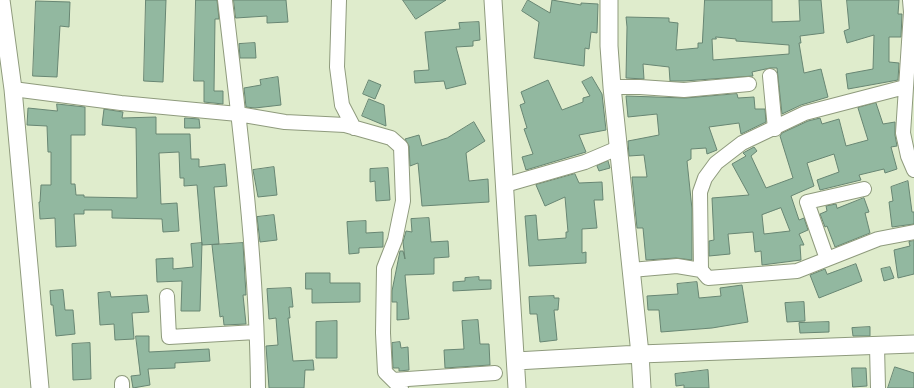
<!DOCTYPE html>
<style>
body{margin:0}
canvas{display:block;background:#dfeccc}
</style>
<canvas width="914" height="388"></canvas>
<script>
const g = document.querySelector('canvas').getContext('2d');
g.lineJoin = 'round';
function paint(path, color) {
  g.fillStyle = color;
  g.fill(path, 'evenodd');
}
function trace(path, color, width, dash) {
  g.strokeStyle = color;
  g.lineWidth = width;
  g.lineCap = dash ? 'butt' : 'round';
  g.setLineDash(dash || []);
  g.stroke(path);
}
const building = new Path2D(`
 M 146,0 L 166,0 L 163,82 L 144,81 Z
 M 196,0 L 217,0 L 219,19 L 215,19 L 214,91 L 223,91 L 223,104 L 204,102 L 204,81 L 194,81 Z
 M 234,0 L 286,0 L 288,22 L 267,23 L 267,16 L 236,18 Z
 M 403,0 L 446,0 L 416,19 Z
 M 528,0 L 550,13 L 552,0 L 581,5 L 581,3 L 598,4 L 597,33 L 591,32 L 589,49 L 585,48 L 584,66 L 534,58 L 539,22 L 522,11 Z
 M 705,0 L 772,0 L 772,22 L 800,21 L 799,0 L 821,0 L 824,33 L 800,36 L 801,43 L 799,43 L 804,73 L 821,69 L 828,97 L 801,105 L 782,114 L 777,68 L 770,68 L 752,72 L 753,76 L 684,81 L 670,81 L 669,67 L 643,64 L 644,79 L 626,78 L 627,27 L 626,17 L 669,18 L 669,22 L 678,23 L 676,50 L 698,48 L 698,43 L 702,43 ZM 716,37 L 736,39 L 736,41 L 789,45 L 789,54 L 713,60 L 712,39 L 716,39 Z
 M 847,0 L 899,0 L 898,14 L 902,14 L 901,37 L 889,37 L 889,62 L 899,63 L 898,80 L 848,89 L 846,74 L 873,69 L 874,35 L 847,43 L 844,31 L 849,29 Z
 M 36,1 L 70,2 L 69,27 L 60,26 L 57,77 L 33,76 Z
 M 479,22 L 480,40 L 473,41 L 473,46 L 456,47 L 466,84 L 446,89 L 444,81 L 415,83 L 414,71 L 429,70 L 425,32 L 460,29 L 459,23 Z
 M 255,43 L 256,58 L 240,58 L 239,44 Z
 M 278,77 L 281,105 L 255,108 L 246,107 L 244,88 L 261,85 L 260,80 Z
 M 592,77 L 602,94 L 606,130 L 579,135 L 586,152 L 526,170 L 522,157 L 533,154 L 524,129 L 527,128 L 520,105 L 525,103 L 521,92 L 548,80 L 562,110 L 583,102 L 583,98 L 590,96 L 582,82 Z
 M 369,80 L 381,85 L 375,99 L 363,94 Z
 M 737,94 L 738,98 L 754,97 L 755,109 L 765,109 L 766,122 L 741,134 L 739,123 L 709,127 L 717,150 L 707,154 L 706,148 L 691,149 L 691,159 L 687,161 L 692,209 L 692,260 L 676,258 L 646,260 L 643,228 L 637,228 L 632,177 L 647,177 L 644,155 L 629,156 L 628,141 L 659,135 L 657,114 L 628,117 L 626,96 L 685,98 Z
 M 369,99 L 384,105 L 386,126 L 362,116 Z
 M 876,103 L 883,124 L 895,122 L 895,135 L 897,146 L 891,147 L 897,169 L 885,173 L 884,169 L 859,175 L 861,180 L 820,190 L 817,180 L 839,172 L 834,154 L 807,163 L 814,186 L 791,196 L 799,220 L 804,218 L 808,230 L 799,234 L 804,245 L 800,245 L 801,260 L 762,265 L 761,251 L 755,252 L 753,232 L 728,234 L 730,254 L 709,256 L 709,241 L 714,240 L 712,198 L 749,195 L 732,164 L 746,156 L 743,153 L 754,147 L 757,151 L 751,156 L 766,188 L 793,178 L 780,136 L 782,133 L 808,121 L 820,118 L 822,124 L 839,119 L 846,146 L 868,140 L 858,108 ZM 781,208 L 790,231 L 764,234 L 762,215 Z
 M 57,104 L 85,107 L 85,135 L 71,135 L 71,184 L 75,184 L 76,195 L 84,195 L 84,197 L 137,198 L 136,128 L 102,125 L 104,109 L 123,112 L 122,118 L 156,117 L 156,134 L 190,134 L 191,159 L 199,159 L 199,167 L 225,164 L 227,186 L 214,187 L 219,244 L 202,245 L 197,185 L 184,186 L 184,178 L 180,178 L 179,152 L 159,153 L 161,204 L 177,203 L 179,231 L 163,232 L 162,219 L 112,218 L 112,210 L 84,210 L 84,214 L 74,214 L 76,246 L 56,247 L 55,218 L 40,219 L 39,202 L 40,202 L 41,185 L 51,185 L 51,152 L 48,152 L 47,126 L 27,125 L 28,108 L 57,111 Z
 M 185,118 L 199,119 L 200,128 L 185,128 Z
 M 474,122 L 485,141 L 466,153 L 469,181 L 488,179 L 489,202 L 422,206 L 418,163 L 410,166 L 409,146 L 405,139 L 419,135 L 422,146 L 447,138 Z
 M 608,161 L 610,168 L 599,171 L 597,166 Z
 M 274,167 L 277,195 L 258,197 L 253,170 Z
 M 388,168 L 390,200 L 376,201 L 375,181 L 370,182 L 370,169 Z
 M 575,174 L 579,183 L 602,182 L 603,200 L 594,200 L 597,228 L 582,229 L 582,253 L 586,252 L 586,263 L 529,266 L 525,216 L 536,215 L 538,240 L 566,238 L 566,232 L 568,232 L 565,197 L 545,206 L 536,185 Z
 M 908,181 L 912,212 L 914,212 L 914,224 L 892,227 L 889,202 L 893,201 L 891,187 Z
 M 864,198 L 869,212 L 865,213 L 870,233 L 835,247 L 827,226 L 825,227 L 820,214 L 827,211 L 826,206 L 836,204 L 837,208 Z
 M 274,215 L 277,240 L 260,242 L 257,217 Z
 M 429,218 L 431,242 L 448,241 L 449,257 L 434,258 L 434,274 L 405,275 L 409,319 L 397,320 L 397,302 L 392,302 L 392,291 L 400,251 L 403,251 L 405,259 L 403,242 L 406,231 L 412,232 L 411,219 Z
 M 366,221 L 366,233 L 383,232 L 383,247 L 359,248 L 359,253 L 349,254 L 347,222 Z
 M 914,241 L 914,274 L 898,278 L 894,250 L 910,246 L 909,242 Z
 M 202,243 L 200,311 L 181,311 L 182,281 L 157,282 L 156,259 L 173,258 L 173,269 L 193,267 L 191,244 Z
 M 243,243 L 246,295 L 243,295 L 246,324 L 224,325 L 223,316 L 220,317 L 212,245 Z
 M 856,264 L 862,281 L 819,298 L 810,275 L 825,269 L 827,274 Z
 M 890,267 L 894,278 L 884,281 L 881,269 Z
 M 306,273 L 330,273 L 330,283 L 360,283 L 360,302 L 312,303 L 312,289 L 306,289 Z
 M 479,277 L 479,280 L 491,280 L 491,289 L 453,291 L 453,282 L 465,281 L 465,278 Z
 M 697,282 L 699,298 L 721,296 L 720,288 L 742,285 L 748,322 L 712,328 L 661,332 L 659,310 L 648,310 L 647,296 L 678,294 L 677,284 Z
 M 291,288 L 293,307 L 289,307 L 290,318 L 288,318 L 293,361 L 313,360 L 314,370 L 305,370 L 304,388 L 269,388 L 266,346 L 278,345 L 276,318 L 269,319 L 267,289 Z
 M 63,290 L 65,310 L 73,310 L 75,334 L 56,336 L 53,305 L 51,305 L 50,291 Z
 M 110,292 L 111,297 L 147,295 L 149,312 L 132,313 L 134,339 L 115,340 L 114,324 L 100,325 L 98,293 Z
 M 554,296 L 554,298 L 559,298 L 558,310 L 554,310 L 557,340 L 540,342 L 537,314 L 530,314 L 529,297 Z
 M 804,302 L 805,321 L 787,322 L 785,303 Z
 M 478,320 L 480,344 L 489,344 L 490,365 L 445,368 L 444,350 L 464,349 L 462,321 Z
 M 337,321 L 337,358 L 316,358 L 316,322 Z
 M 829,322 L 829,332 L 800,333 L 799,323 Z
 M 870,327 L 870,336 L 853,336 L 852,328 Z
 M 136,336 L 149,336 L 149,352 L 209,349 L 210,361 L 175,363 L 175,368 L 148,369 L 150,385 L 133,388 L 131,376 L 140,375 Z
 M 400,342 L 401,348 L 408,347 L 409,370 L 399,371 L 399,368 L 393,368 L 392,343 Z
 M 90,343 L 91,379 L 73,380 L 72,344 Z
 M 895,367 L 914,373 L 914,388 L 888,388 Z
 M 852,368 L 866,368 L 867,386 L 853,387 Z
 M 708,370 L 709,388 L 684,388 L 684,385 L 676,386 L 675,374 Z`);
paint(building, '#92b8a0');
trace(building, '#688673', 1);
const minor = new Path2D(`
 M 225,0 C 240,129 257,258 258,388
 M 339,0 L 337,67 L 342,105 L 354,128
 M 910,0 L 911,12 L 903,133 L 908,156 L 914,170
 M 770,76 L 775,129
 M 612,87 L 640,87 L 684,90 L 749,84
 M 13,89 L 121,103 L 238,114 L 285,122 L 345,125 L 391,138 L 401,147 L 403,201 L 395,240 L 384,268 L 383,333 L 385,372 L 401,388
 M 505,185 L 585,162 L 618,148
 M 827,259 L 807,202 L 864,189
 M 631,270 L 677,266 L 701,270 L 700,192 L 705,178 L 716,163 L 742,143 L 805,113 L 905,87
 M 701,270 L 708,278 L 797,271 L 878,239 L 914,232
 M 167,296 L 169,337 L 256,332
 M 877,346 L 878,388
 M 393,380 L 495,373
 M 122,383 L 122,388`);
const tertiary = new Path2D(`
 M 1,0 L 13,89 L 40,388
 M 493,0 L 517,388
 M 609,0 L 609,46 L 612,87 L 640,354 L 642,388
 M 516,361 L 640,354 L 914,344`);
trace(minor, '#8f9b7d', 16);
trace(tertiary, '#8f9b7d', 19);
trace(minor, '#fff', 14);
trace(tertiary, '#fff', 17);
</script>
